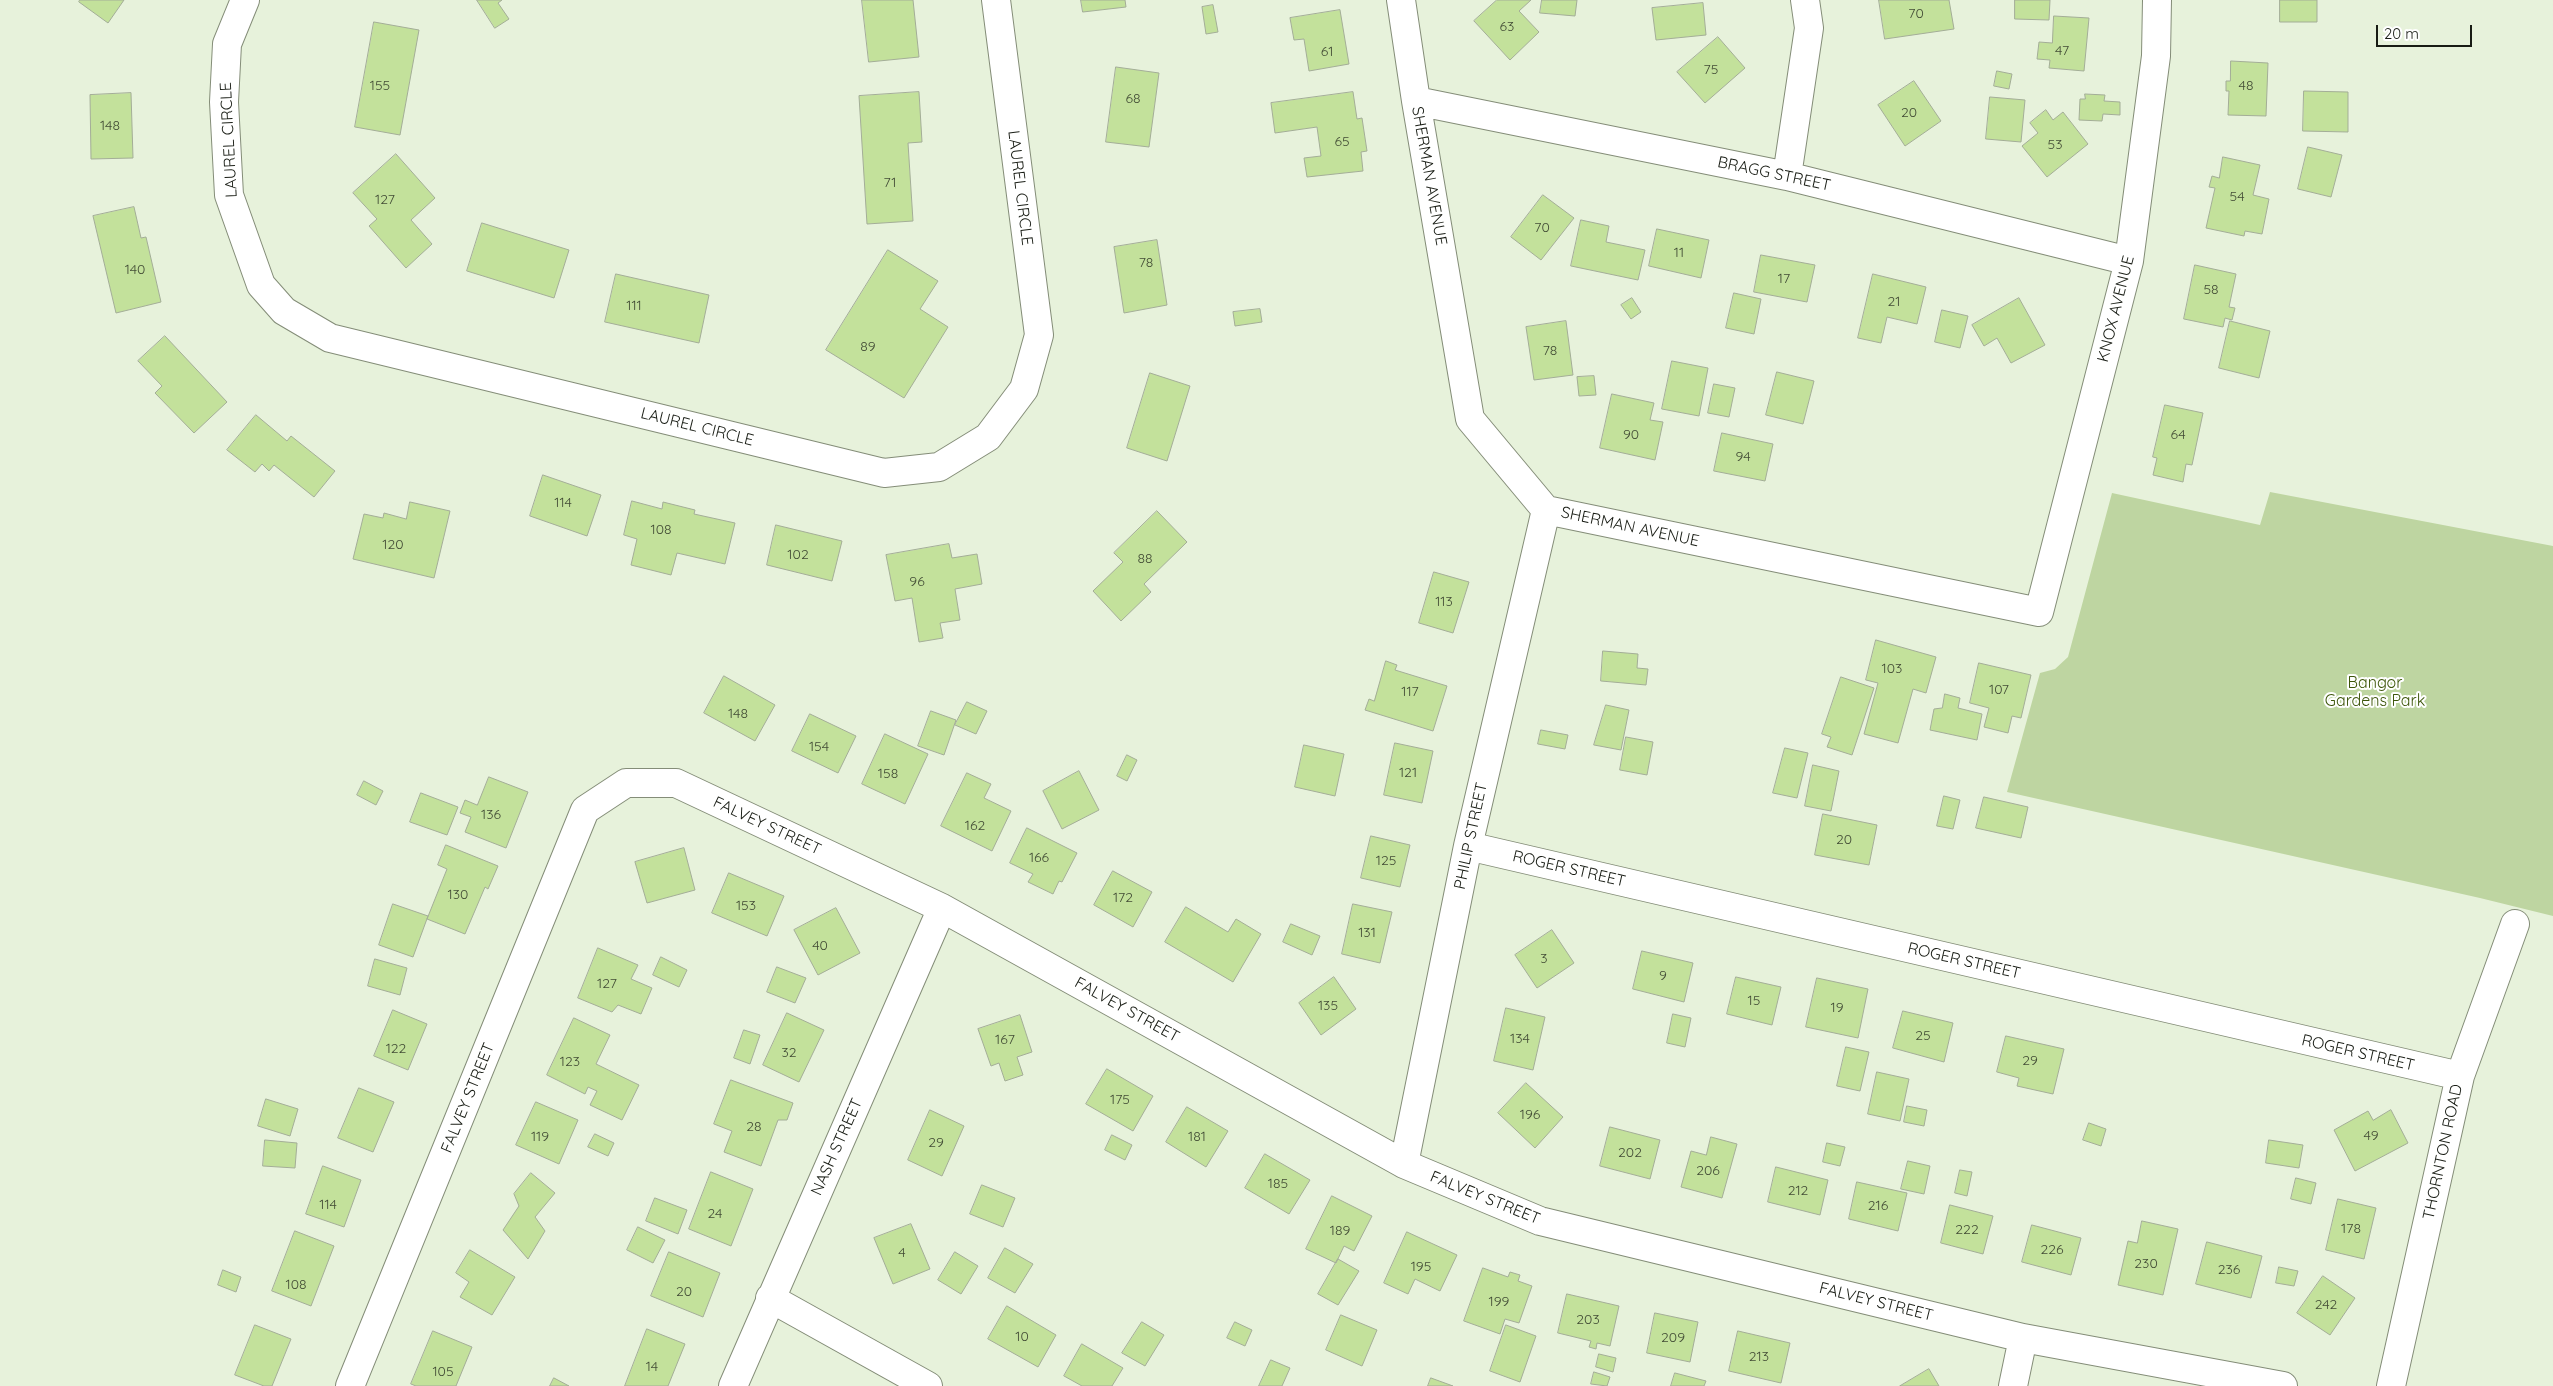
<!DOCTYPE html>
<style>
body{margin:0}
#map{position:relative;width:2553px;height:1386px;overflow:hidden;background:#e7f2db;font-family:Quicksand,sans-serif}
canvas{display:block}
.scale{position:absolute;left:2376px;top:25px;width:96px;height:22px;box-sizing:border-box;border:2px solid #181c14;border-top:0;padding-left:6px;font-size:15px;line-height:18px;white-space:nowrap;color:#181c14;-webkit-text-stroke:4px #fff;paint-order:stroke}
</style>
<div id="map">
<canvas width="2553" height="1386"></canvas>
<div class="scale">20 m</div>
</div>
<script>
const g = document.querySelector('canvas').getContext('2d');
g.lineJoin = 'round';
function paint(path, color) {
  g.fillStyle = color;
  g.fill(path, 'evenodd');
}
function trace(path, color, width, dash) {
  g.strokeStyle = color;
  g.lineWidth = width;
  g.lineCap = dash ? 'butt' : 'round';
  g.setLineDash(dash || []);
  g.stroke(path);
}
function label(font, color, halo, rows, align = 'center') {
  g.font = font + ' Quicksand,sans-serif';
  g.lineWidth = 4;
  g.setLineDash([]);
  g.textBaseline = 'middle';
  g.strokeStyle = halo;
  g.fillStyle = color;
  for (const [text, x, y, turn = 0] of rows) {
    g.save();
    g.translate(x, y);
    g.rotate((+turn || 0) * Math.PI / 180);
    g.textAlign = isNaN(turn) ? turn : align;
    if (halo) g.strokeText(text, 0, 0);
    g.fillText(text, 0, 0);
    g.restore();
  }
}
paint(new Path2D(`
 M 2270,492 L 2553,546 L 2553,916 L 2480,898 L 2007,792 L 2040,673 L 2055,669 L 2068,657 L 2112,493 L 2260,525 Z`), '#bed5a1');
const building = new Path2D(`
 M 80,0 L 124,0 L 108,23 L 79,2 Z
 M 477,0 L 502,0 L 498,3 L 509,19 L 495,28 Z
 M 862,0 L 913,0 L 919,57 L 869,62 Z
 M 1081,0 L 1125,0 L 1126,7 L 1083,12 Z
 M 1497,0 L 1531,0 L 1519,11 L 1539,32 L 1510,60 L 1474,21 Z
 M 1542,0 L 1577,0 L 1575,16 L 1540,13 Z
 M 1879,0 L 1949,0 L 1954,29 L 1885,39 Z
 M 2015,0 L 2050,0 L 2049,20 L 2015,19 Z
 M 2280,0 L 2317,0 L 2317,22 L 2280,22 Z
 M 1703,3 L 1706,35 L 1656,40 L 1652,8 Z
 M 1213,5 L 1218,32 L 1206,34 L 1202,7 Z
 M 1340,10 L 1349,64 L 1309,71 L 1304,39 L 1294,40 L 1290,18 Z
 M 2054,16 L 2089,18 L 2084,71 L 2049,68 L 2050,60 L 2037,59 L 2039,42 L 2052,43 Z
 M 374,22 L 419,30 L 400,135 L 355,127 Z
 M 1718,37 L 1745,68 L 1705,103 L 1677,72 Z
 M 2231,61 L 2268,63 L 2266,116 L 2228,115 L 2229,91 L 2226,91 L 2226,81 L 2230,81 Z
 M 1116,67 L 1159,73 L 1149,147 L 1106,142 Z
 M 1997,71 L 2012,74 L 2009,89 L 1994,86 Z
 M 1914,81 L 1941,121 L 1905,146 L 1878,105 Z
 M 2304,91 L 2348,92 L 2348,132 L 2303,131 Z
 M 919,92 L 922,142 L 908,143 L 913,221 L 867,224 L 859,96 Z
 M 1353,92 L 1357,119 L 1362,118 L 1367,151 L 1361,152 L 1363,171 L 1307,177 L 1304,158 L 1321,156 L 1317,127 L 1275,133 L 1271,103 Z
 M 131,93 L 133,158 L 91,159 L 90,95 Z
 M 2085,94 L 2105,95 L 2104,101 L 2120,102 L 2120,115 L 2103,114 L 2102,121 L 2079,120 L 2080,99 L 2085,99 Z
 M 1990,97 L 2025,100 L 2021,142 L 1986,139 Z
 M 2046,110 L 2053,120 L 2063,112 L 2088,144 L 2047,177 L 2022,146 L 2038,133 L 2030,123 Z
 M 2308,147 L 2342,155 L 2331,197 L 2298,189 Z
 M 396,154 L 435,198 L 411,220 L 432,244 L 406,268 L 369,226 L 377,219 L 353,193 Z
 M 2223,157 L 2260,165 L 2253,195 L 2269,199 L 2262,234 L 2245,231 L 2244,236 L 2206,228 L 2215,188 L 2209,187 L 2212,176 L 2219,178 Z
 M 1543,195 L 1574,218 L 1541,260 L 1511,237 Z
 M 134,207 L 141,238 L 146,237 L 161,302 L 116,313 L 93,216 Z
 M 1581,220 L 1609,226 L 1606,242 L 1645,250 L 1638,280 L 1571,266 Z
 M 482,223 L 569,250 L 554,298 L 467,271 Z
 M 1657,229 L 1709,240 L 1701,278 L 1649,266 Z
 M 1157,240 L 1167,305 L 1124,313 L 1114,247 Z
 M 888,250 L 938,281 L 920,309 L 948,327 L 904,398 L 826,350 Z
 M 1761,255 L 1815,265 L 1807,302 L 1754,292 Z
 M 2195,265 L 2236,274 L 2229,307 L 2235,308 L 2232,320 L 2225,318 L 2223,327 L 2184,319 Z
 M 616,274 L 709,295 L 699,343 L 605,322 Z
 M 1873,274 L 1926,287 L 1917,324 L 1887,317 L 1881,343 L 1858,338 Z
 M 1734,293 L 1761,299 L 1754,334 L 1726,328 Z
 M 1632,298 L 1641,312 L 1631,319 L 1621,305 Z
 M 2019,298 L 2045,345 L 2011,363 L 1997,338 L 1984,346 L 1972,325 Z
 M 1260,309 L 1262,322 L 1235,326 L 1233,312 Z
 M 1942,310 L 1968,316 L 1960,348 L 1935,342 Z
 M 1566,321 L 1573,375 L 1534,380 L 1526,327 Z
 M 2230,321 L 2270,331 L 2259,378 L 2219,368 Z
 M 165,336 L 227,402 L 194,433 L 155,393 L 162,386 L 138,361 Z
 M 1672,361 L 1708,368 L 1699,416 L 1662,409 Z
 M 1777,372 L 1814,381 L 1803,424 L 1766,415 Z
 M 1150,373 L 1190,386 L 1167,461 L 1127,448 Z
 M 1594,376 L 1596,395 L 1579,396 L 1577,377 Z
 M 1714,384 L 1735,388 L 1729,417 L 1708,413 Z
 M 1612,394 L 1654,403 L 1650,420 L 1663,422 L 1655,460 L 1600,448 Z
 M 2165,405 L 2203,413 L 2192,465 L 2186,464 L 2183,482 L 2153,475 L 2157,458 L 2153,457 Z
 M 256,415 L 287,441 L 291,436 L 335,471 L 314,497 L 274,465 L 269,471 L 262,464 L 255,472 L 227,450 Z
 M 1722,433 L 1773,444 L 1765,481 L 1714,471 Z
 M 543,475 L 601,495 L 587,536 L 530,516 Z
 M 632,501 L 662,509 L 663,502 L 695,510 L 694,514 L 735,523 L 725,564 L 677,553 L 671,575 L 631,565 L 637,539 L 624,535 Z
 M 410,502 L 450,511 L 434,578 L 353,559 L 364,514 L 383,518 L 384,513 L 406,519 Z
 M 1157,511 L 1187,542 L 1144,584 L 1151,592 L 1121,621 L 1093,591 L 1123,562 L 1114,553 Z
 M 776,525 L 842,541 L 832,581 L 767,565 Z
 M 949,544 L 952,558 L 977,554 L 982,584 L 955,589 L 960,620 L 940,623 L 943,638 L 919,642 L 912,598 L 895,601 L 886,555 Z
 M 1434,572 L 1469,582 L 1453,633 L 1419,623 Z
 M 1876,640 L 1936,657 L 1926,693 L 1913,689 L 1898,743 L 1864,734 L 1878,683 L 1866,680 Z
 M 1603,651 L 1638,654 L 1637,668 L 1648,669 L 1646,685 L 1601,681 Z
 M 1386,661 L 1397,665 L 1395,670 L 1447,686 L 1433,731 L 1365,710 L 1369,699 L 1374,701 Z
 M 1979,663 L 2031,675 L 2021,718 L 2012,716 L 2008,733 L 1984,727 L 1989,708 L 1970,703 Z
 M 724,676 L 775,705 L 755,741 L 704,713 Z
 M 1841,677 L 1874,688 L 1852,755 L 1827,747 L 1831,737 L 1822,734 Z
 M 1945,694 L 1960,698 L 1958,708 L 1982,714 L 1977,740 L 1930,730 L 1934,709 L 1942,708 Z
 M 967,702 L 987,711 L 976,734 L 955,725 Z
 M 1606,705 L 1629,710 L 1621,750 L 1594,745 Z
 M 931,711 L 956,720 L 944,755 L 918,746 Z
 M 810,714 L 856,736 L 838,773 L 792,751 Z
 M 1541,730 L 1568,735 L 1565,749 L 1538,744 Z
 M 885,734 L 928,754 L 905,804 L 862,784 Z
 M 1626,737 L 1653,742 L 1647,775 L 1620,770 Z
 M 1395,743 L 1433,751 L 1422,803 L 1384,795 Z
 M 1304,745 L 1344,754 L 1335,796 L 1295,787 Z
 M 1785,748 L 1808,753 L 1797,798 L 1773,793 Z
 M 1127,755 L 1137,760 L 1127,781 L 1117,776 Z
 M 1813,765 L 1839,771 L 1831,811 L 1805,806 Z
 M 1079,771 L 1099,810 L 1062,829 L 1043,791 Z
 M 967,773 L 991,784 L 984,798 L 1011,811 L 992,851 L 941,826 Z
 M 489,777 L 528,792 L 506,848 L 465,832 L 471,817 L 460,813 L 465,800 L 477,805 Z
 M 364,781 L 383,791 L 376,805 L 357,795 Z
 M 421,793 L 458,807 L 447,835 L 410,822 Z
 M 1944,796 L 1960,800 L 1953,829 L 1937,826 Z
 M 1984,797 L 2028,807 L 2021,838 L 1976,828 Z
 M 1823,814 L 1877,825 L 1869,865 L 1815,855 Z
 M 1027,828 L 1077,853 L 1062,882 L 1059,881 L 1053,894 L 1028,882 L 1033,874 L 1010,863 Z
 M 1371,836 L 1410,845 L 1400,887 L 1361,878 Z
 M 446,845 L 498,866 L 488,889 L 485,887 L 465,934 L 427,919 L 447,869 L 438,865 Z
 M 684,848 L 695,890 L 647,903 L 635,862 Z
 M 1113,871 L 1152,892 L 1133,927 L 1094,905 Z
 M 729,873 L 784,896 L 767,936 L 712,913 Z
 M 393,904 L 428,916 L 413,957 L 379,945 Z
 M 1353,904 L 1392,912 L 1380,963 L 1342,954 Z
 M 1186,907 L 1228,932 L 1236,919 L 1261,934 L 1233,982 L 1165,942 Z
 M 836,908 L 860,953 L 818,975 L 794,930 Z
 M 1291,924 L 1320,936 L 1312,955 L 1283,942 Z
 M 1552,930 L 1574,963 L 1537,988 L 1515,955 Z
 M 598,948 L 638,965 L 631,979 L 652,988 L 641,1014 L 618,1005 L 612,1012 L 578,998 Z
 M 1642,951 L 1693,963 L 1684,1002 L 1633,989 Z
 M 661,957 L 687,970 L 679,987 L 653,975 Z
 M 375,959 L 407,968 L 400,995 L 368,986 Z
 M 777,967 L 806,978 L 795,1003 L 767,992 Z
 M 1334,977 L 1356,1009 L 1321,1035 L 1299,1003 Z
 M 1736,977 L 1781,987 L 1772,1025 L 1727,1014 Z
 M 1817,978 L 1868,989 L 1858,1038 L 1806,1027 Z
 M 1506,1008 L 1545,1017 L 1533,1070 L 1494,1061 Z
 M 393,1010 L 427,1024 L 408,1070 L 374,1056 Z
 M 1903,1011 L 1953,1023 L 1944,1062 L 1893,1048 Z
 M 787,1013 L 824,1030 L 799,1082 L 763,1065 Z
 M 1673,1014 L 1691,1018 L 1685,1047 L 1667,1043 Z
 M 1020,1015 L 1032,1052 L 1017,1057 L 1023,1075 L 1005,1081 L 999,1063 L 991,1066 L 978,1029 Z
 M 574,1018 L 610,1035 L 596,1064 L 639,1085 L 622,1120 L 590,1105 L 597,1091 L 588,1087 L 585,1094 L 547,1075 Z
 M 744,1030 L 760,1035 L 750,1064 L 734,1058 Z
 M 2006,1036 L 2064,1049 L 2053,1094 L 2017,1086 L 2019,1078 L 1997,1072 Z
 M 1846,1047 L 1869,1052 L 1860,1091 L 1837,1086 Z
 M 1107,1069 L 1153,1096 L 1133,1131 L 1086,1104 Z
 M 1877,1072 L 1909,1079 L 1900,1121 L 1868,1114 Z
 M 731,1080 L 793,1103 L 787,1120 L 778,1120 L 761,1166 L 724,1152 L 732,1131 L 714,1124 Z
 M 1526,1083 L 1563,1117 L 1535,1148 L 1498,1113 Z
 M 359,1088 L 394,1102 L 373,1152 L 338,1138 Z
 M 266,1099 L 298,1109 L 290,1136 L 258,1126 Z
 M 536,1102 L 578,1120 L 559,1164 L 516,1145 Z
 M 1907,1106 L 1927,1110 L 1924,1126 L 1904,1122 Z
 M 1187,1107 L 1228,1131 L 1206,1167 L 1166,1142 Z
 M 930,1110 L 964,1126 L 942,1176 L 908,1160 Z
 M 2391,1110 L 2408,1143 L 2355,1171 L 2334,1130 L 2368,1111 L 2373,1120 Z
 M 2089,1123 L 2106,1129 L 2101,1146 L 2083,1140 Z
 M 1610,1127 L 1660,1140 L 1650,1179 L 1600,1166 Z
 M 595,1134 L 614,1143 L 608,1156 L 588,1147 Z
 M 1112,1135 L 1132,1145 L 1125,1160 L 1105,1150 Z
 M 1711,1137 L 1737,1144 L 1722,1198 L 1681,1187 L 1691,1151 L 1706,1155 Z
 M 265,1140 L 297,1143 L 295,1168 L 263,1166 Z
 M 2269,1140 L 2303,1145 L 2299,1168 L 2266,1163 Z
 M 1827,1143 L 1845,1147 L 1840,1166 L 1823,1162 Z
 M 1265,1154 L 1310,1180 L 1289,1214 L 1245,1188 Z
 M 1908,1161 L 1930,1166 L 1924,1194 L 1901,1189 Z
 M 323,1166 L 361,1180 L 344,1227 L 306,1214 Z
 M 1776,1167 L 1828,1180 L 1820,1215 L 1768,1202 Z
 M 1960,1170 L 1972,1172 L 1967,1196 L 1955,1193 Z
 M 711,1172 L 753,1189 L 731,1246 L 689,1229 Z
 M 531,1173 L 555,1193 L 535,1217 L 545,1231 L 528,1259 L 503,1230 L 519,1206 L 514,1194 Z
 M 2296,1178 L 2316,1183 L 2311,1204 L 2291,1199 Z
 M 1857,1182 L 1907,1193 L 1898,1231 L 1849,1219 Z
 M 982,1185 L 1015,1198 L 1003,1227 L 970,1214 Z
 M 1332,1196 L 1372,1216 L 1354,1251 L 1344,1246 L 1336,1263 L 1306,1249 Z
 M 655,1198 L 687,1210 L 678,1234 L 646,1221 Z
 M 2338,1199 L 2376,1208 L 2364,1259 L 2326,1250 Z
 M 1950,1205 L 1993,1216 L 1983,1254 L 1941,1243 Z
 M 2142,1221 L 2178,1229 L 2163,1295 L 2118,1285 L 2128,1241 L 2137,1243 Z
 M 911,1224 L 930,1269 L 893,1284 L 874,1238 Z
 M 2032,1225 L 2081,1238 L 2071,1275 L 2022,1262 Z
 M 638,1227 L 665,1240 L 653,1263 L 627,1250 Z
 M 295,1231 L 334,1246 L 311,1306 L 272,1291 Z
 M 1407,1232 L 1457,1255 L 1440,1291 L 1415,1279 L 1408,1294 L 1384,1283 Z
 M 2207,1242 L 2262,1256 L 2251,1298 L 2196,1284 Z
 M 1005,1248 L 1033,1264 L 1015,1293 L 988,1278 Z
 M 470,1250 L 515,1277 L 492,1315 L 460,1297 L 469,1282 L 456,1273 Z
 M 669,1252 L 720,1273 L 703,1317 L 651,1296 Z
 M 955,1252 L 978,1266 L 961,1294 L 938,1280 Z
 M 1338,1259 L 1359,1271 L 1338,1305 L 1318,1294 Z
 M 2279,1267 L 2298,1271 L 2294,1286 L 2276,1283 Z
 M 1483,1268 L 1508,1277 L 1510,1272 L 1520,1275 L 1518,1281 L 1532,1286 L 1519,1323 L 1505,1319 L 1500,1334 L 1464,1321 Z
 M 223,1270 L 241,1277 L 236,1292 L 218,1285 Z
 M 2323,1276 L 2355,1298 L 2330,1335 L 2297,1313 Z
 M 1567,1294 L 1619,1306 L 1610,1346 L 1597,1343 L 1596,1349 L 1589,1347 L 1591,1341 L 1558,1333 Z
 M 1007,1306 L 1056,1335 L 1038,1367 L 988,1339 Z
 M 1655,1313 L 1698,1322 L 1690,1362 L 1647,1353 Z
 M 1341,1315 L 1377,1330 L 1362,1366 L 1326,1350 Z
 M 1142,1322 L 1164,1335 L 1145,1366 L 1122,1353 Z
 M 1235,1322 L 1252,1330 L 1245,1346 L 1227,1338 Z
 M 255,1325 L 291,1339 L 272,1386 L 264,1386 L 235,1375 Z
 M 1506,1325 L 1536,1336 L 1520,1382 L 1490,1371 Z
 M 647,1329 L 685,1344 L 668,1386 L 625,1386 Z
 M 433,1331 L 472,1347 L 456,1386 L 416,1386 L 411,1384 Z
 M 1738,1331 L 1790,1343 L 1781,1383 L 1729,1371 Z
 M 1082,1344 L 1123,1368 L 1112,1386 L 1082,1386 L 1064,1376 Z
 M 1599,1354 L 1616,1358 L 1613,1372 L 1596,1367 Z
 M 1271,1360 L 1290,1368 L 1282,1386 L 1259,1386 Z
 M 1929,1369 L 1939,1386 L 1900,1386 Z
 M 1594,1372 L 1610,1377 L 1607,1386 L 1591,1384 Z
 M 1675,1373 L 1706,1381 L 1704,1386 L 1671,1386 Z
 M 554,1378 L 569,1386 L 550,1386 Z
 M 1431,1378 L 1453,1386 L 1428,1386 Z`);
paint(building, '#c3e19b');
trace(building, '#a3ad97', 1);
const street = new Path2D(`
 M 245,0 L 227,44 L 224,102 L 229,195 L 261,285 L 284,311 L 330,338 L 884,473 L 939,467 L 988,437 L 1024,389 L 1039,335 L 996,0
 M 1401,0 L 1416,101 L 1470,419 L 1546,510 L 2039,612 L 2129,261 L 2156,56 L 2157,0
 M 1416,101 L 1787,176 L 2129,261
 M 1787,176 L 1809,28 L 1805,0
 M 1468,846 L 2460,1076
 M 1404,1164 L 1468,846 L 1546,510
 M 770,1298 L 928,1386
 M 350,1386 L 585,810 L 626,783 L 676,783 L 942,908 L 1404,1164 L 1540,1221 L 2023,1338 L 2283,1386
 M 733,1386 L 942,908
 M 2013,1386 L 2023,1338
 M 2391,1386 L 2460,1076 L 2515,924`);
trace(street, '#848d78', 30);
trace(street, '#fff', 28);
label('14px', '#434d36', null, [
 ["70",1916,14],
 ["63",1507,27],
 ["47",2062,51],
 ["61",1327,52],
 ["75",1711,70],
 ["155",380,86],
 ["48",2246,86],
 ["68",1133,99],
 ["20",1909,113],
 ["148",110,126],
 ["65",1342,142],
 ["53",2055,145],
 ["71",890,183],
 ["54",2237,197],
 ["127",385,200],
 ["70",1542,228],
 ["11",1679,253],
 ["78",1146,263],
 ["140",135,270],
 ["17",1784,279],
 ["58",2211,290],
 ["21",1894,302],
 ["111",634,306],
 ["89",868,347],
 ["78",1550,351],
 ["90",1631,435],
 ["64",2178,435],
 ["94",1743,457],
 ["114",563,503],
 ["108",661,530],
 ["120",393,545],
 ["102",798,555],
 ["88",1145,559],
 ["96",917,582],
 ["113",1444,602],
 ["103",1892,669],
 ["107",1999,690],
 ["117",1410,692],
 ["148",738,714],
 ["154",819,747],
 ["121",1408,773],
 ["158",888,774],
 ["136",491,815],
 ["162",975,826],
 ["20",1844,840],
 ["166",1039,858],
 ["125",1386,861],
 ["130",458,895],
 ["172",1123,898],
 ["153",746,906],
 ["131",1367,933],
 ["40",820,946],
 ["3",1544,959],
 ["9",1663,976],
 ["127",607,984],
 ["15",1754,1001],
 ["135",1328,1006],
 ["19",1837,1008],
 ["25",1923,1036],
 ["134",1520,1039],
 ["167",1005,1040],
 ["122",396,1049],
 ["32",789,1053],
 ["29",2030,1061],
 ["123",570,1062],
 ["175",1120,1100],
 ["196",1530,1115],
 ["28",754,1127],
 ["49",2371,1136],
 ["119",540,1137],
 ["181",1197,1137],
 ["29",936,1143],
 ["202",1630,1153],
 ["206",1708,1171],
 ["185",1278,1184],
 ["212",1798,1191],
 ["114",328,1205],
 ["216",1878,1206],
 ["24",715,1214],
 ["178",2351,1229],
 ["222",1967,1230],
 ["189",1340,1231],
 ["226",2052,1250],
 ["4",902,1253],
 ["230",2146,1264],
 ["195",1421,1267],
 ["236",2229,1270],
 ["108",296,1285],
 ["20",684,1292],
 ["199",1499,1302],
 ["242",2326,1305],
 ["203",1588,1320],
 ["10",1022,1337],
 ["209",1673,1338],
 ["213",1759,1357],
 ["14",652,1367],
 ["105",443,1372]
]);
label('16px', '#181c14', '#fff', [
 ["LAUREL CIRCLE",229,140,-93],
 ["BRAGG STREET",1774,174,12],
 ["SHERMAN AVENUE",1429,176,80],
 ["LAUREL CIRCLE",1020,188,83],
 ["KNOX AVENUE",2116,309,-76],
 ["LAUREL CIRCLE",697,427,14],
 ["SHERMAN AVENUE",1630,527,12],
 ["FALVEY STREET",767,826,25],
 ["PHILIP STREET",1471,836,-78],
 ["ROGER STREET",1569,869,13],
 ["ROGER STREET",1964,961,13],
 ["FALVEY STREET",1127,1010,29],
 ["ROGER STREET",2358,1053,13],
 ["FALVEY STREET",468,1098,-68],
 ["NASH STREET",837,1147,-66],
 ["THORNTON ROAD",2443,1152,-78],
 ["FALVEY STREET",1485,1198,22],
 ["FALVEY STREET",1876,1302,14]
]);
label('16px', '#3d560a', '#fff', [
 ["Bangor",2375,683],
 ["Gardens Park",2375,701]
]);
</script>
